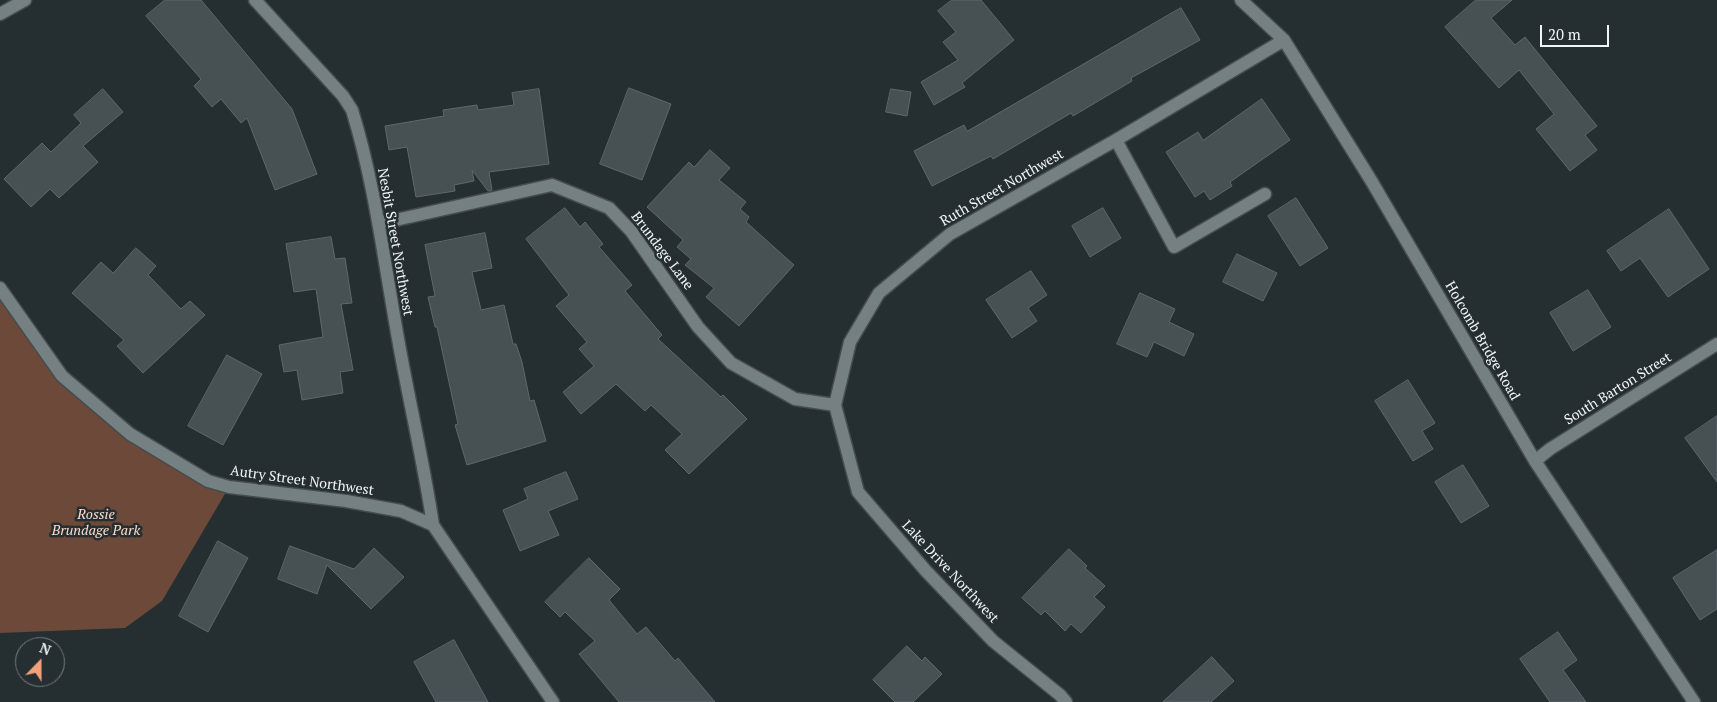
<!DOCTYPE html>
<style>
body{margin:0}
#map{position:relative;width:1717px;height:702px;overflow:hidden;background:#252e31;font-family:"PT Serif",serif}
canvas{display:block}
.north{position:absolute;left:15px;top:637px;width:50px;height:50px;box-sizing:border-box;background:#252e31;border:1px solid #767e81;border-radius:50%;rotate:22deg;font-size:14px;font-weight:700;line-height:20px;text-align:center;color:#f0f6f8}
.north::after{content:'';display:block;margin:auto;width:18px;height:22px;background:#f1a17b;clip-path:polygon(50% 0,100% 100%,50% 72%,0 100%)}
.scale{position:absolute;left:1540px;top:25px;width:69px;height:22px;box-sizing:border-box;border:2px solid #f0f6f8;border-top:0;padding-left:6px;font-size:15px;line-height:18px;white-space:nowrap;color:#f0f6f8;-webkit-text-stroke:4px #252e31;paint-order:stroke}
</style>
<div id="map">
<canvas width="1717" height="702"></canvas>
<div class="north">N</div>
<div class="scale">20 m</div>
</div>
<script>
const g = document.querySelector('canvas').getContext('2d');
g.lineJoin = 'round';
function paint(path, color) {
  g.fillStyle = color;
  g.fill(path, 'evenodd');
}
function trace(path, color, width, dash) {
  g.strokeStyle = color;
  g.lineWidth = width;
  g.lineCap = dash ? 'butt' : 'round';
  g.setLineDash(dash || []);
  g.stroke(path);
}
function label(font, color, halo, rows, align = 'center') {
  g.font = font + ' "PT Serif",serif';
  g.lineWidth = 5;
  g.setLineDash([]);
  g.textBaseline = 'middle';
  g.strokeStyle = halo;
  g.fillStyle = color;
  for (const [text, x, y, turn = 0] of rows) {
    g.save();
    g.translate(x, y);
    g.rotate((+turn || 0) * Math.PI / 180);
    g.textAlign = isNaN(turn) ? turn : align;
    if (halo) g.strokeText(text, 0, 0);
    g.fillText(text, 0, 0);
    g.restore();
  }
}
paint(new Path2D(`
 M 0,289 L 62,376 L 122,427 L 229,487 L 162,601 L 125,628 L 0,633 Z`), '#6d4939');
const building = new Path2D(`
 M 165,0 L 201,0 L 292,109 L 317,174 L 275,190 L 247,118 L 241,123 L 221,99 L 212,107 L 194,86 L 201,79 L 146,16 Z
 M 952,0 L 981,0 L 1014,40 L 962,83 L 965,87 L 934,105 L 921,82 L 958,60 L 943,42 L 956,32 L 938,11 Z
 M 1476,0 L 1512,0 L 1491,18 L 1515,45 L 1525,37 L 1597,126 L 1585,135 L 1597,150 L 1570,171 L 1536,129 L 1554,114 L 1519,70 L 1499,88 L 1445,27 Z
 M 1181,8 L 1200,40 L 1131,78 L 1132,81 L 1073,116 L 1071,113 L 993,159 L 991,156 L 932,186 L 914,151 L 964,125 L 967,131 Z
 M 629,88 L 671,104 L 642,180 L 600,164 Z
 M 103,89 L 123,112 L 83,146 L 98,162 L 59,198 L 50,189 L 31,207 L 4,179 L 42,143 L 51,152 L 81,123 L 74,115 Z
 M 539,89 L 549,164 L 489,172 L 492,190 L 488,191 L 472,170 L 474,181 L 454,185 L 455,191 L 416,197 L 407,147 L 389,150 L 385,126 L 444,116 L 443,110 L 477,105 L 478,110 L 514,105 L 512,93 Z
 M 891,89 L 911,92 L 907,116 L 886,112 Z
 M 1262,99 L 1290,140 L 1230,182 L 1232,186 L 1210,200 L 1204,191 L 1195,197 L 1166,152 L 1198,132 L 1203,140 Z
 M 710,150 L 730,168 L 719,180 L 746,202 L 740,209 L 749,217 L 746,222 L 794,265 L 739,326 L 706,297 L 714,288 L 685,265 L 691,259 L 677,247 L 683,240 L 647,207 L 689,162 L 694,167 Z
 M 1296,198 L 1328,248 L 1300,266 L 1268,216 Z
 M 565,208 L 580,227 L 585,222 L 603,244 L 599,247 L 632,285 L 625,291 L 662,335 L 658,339 L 721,397 L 723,395 L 747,419 L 689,474 L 665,450 L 682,434 L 651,405 L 645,411 L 616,384 L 581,414 L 563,392 L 594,366 L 579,349 L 587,342 L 556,306 L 569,295 L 526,239 Z
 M 1103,208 L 1121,238 L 1090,257 L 1072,226 Z
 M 1669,209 L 1709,269 L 1668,297 L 1640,258 L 1621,271 L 1607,251 Z
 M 485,233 L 492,268 L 472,272 L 481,310 L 504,305 L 513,344 L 516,344 L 522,362 L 530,401 L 534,400 L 546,441 L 467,465 L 455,425 L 458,424 L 437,327 L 435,327 L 428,297 L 435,296 L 425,245 Z
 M 331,237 L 335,259 L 345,258 L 352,303 L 341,304 L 353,370 L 340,372 L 343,393 L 302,400 L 297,370 L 284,372 L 279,345 L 323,337 L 316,289 L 294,292 L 286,244 Z
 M 136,248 L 156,266 L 148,275 L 181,309 L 190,301 L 205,315 L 143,373 L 117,346 L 124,340 L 72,293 L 101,262 L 113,273 Z
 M 1237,254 L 1277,273 L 1263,301 L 1223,282 Z
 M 1031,271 L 1047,295 L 1028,308 L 1037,321 L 1012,338 L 986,300 Z
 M 1588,290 L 1611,327 L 1573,351 L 1550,313 Z
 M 1140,293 L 1175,309 L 1169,322 L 1194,334 L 1184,356 L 1154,342 L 1147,357 L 1117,344 Z
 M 227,355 L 262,374 L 223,445 L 188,426 Z
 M 1408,380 L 1435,423 L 1422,431 L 1433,449 L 1413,461 L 1375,401 Z
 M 1717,416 L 1717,482 L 1685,438 Z
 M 1463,465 L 1489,506 L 1461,523 L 1435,482 Z
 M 566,472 L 578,499 L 548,511 L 559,535 L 520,551 L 503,510 L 528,499 L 524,489 Z
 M 218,541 L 248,558 L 208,632 L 179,616 Z
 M 290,546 L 354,569 L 374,548 L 404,577 L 371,609 L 327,565 L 317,594 L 278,579 Z
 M 1069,549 L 1087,566 L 1085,568 L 1105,586 L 1094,597 L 1105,607 L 1081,633 L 1071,624 L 1065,631 L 1045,611 L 1041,615 L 1022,598 Z
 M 1717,550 L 1717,609 L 1700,620 L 1673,578 Z
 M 589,558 L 620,589 L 609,600 L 637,634 L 646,627 L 675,661 L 678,658 L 715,702 L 619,702 L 579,654 L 595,641 L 565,612 L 560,617 L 545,602 Z
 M 1558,632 L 1577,660 L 1563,670 L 1586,702 L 1550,702 L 1520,659 Z
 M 454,640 L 488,702 L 436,702 L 414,662 Z
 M 907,646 L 922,661 L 925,657 L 942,674 L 913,702 L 895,702 L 873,680 Z
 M 1212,657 L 1234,681 L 1211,702 L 1163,702 Z`);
paint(building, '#475154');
trace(building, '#5e686c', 1);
const minor = new Path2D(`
 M 255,0 L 343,96 L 352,110 C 374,181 383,254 396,327 C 407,393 423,458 433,525
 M 1241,0 L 1284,40 L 1372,182 L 1535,461 L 1694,702
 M 0,14 L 25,0
 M 1116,140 L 1174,247 L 1265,194
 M 379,222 L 400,219 L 552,185 L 609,208 L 631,231 L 698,327 L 731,363 L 795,399 L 835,405
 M 0,288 L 62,376 L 130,434 L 208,481 L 229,487 L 346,501 L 401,511 L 433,525 L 553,702
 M 1535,461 L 1550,449 L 1717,344
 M 1066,702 L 1060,695 L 993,641 L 926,571 L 858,492 L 835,405 L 850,342 L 879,293 L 950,234 L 1116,140 L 1284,40`);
trace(minor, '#444c4f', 15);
trace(minor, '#758083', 12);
label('14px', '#f0f6f8', '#252e31', [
 ["Ruth Street Northwest",1002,188,-30],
 ["Nesbit Street Northwest",395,242,80],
 ["Brundage Lane",662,251,53],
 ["Holcomb Bridge Road",1482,341,60],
 ["South Barton Street",1618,389,-32],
 ["Autry Street Northwest",302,481,8],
 ["Lake Drive Northwest",950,572,47]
]);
label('italic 14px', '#ffdac9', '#252e31', [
 ["Rossie",96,515],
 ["Brundage Park",96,531]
]);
</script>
